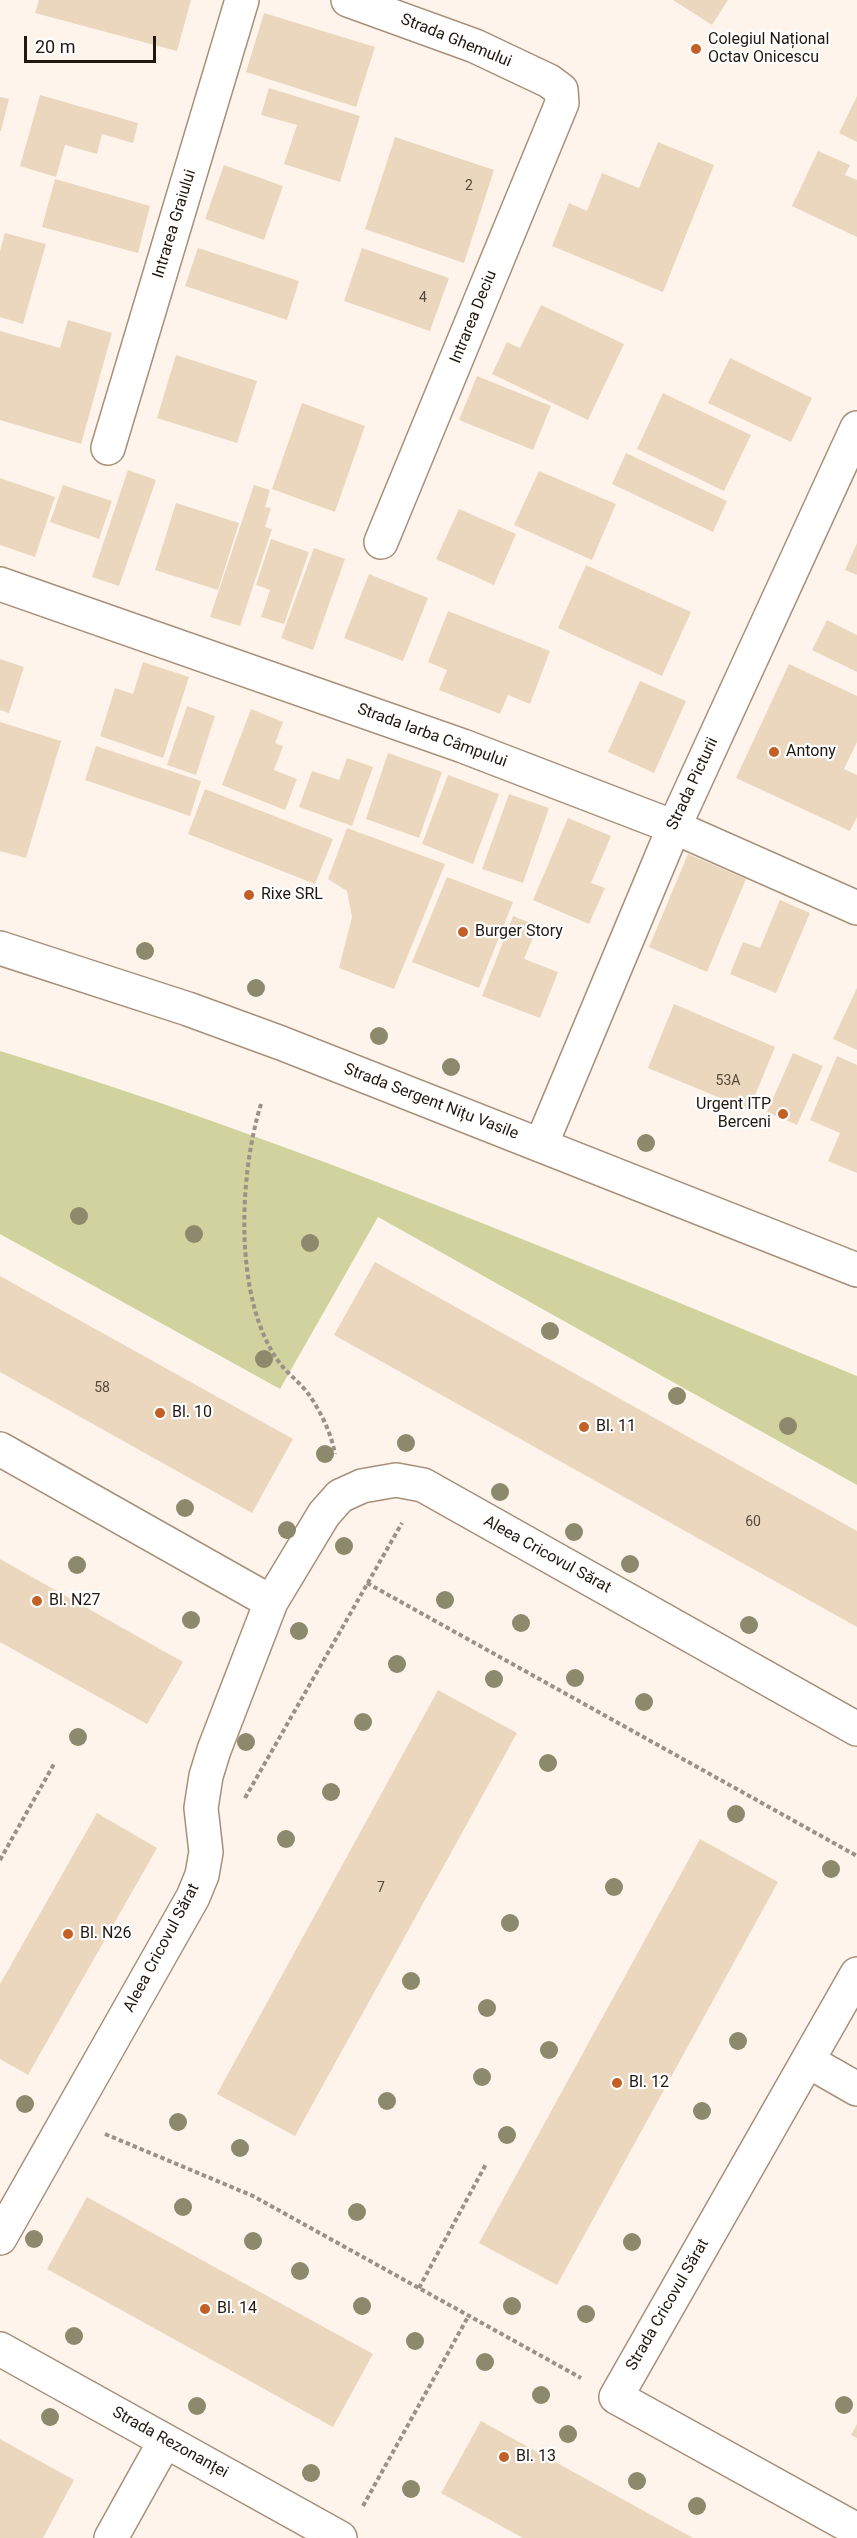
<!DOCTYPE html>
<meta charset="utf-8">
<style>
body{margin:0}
#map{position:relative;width:857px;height:2538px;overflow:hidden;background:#fef4eb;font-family:Roboto,sans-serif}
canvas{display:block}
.scale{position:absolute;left:24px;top:36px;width:132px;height:27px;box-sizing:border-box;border:3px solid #211810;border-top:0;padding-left:8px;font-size:18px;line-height:21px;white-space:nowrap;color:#211810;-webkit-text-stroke:4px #fff;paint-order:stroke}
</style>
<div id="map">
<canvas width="857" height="2538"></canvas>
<div class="scale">20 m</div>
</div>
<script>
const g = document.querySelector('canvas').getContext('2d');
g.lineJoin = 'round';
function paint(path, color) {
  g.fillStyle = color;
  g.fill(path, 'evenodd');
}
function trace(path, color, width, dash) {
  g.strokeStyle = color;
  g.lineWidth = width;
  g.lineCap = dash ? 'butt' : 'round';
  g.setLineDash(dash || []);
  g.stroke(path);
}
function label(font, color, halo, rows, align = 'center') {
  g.font = font + ' Roboto,sans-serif';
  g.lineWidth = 4.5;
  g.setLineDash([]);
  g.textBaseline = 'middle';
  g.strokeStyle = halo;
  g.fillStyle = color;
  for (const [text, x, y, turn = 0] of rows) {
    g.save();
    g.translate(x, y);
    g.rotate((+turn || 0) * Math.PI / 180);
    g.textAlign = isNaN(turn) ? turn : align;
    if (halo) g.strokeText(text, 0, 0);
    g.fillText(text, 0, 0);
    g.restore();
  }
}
paint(new Path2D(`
 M 0,1051 C 292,1140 575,1260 857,1376 L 857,1485 L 378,1217 L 280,1389 L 0,1234 Z`), '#d0d39d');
paint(new Path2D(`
 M 39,0 L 191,0 L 177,51 L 35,13 Z
 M 673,0 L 728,0 L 712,25 Z
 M 264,13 L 375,47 L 356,107 L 246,72 Z
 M 269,88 L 360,116 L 340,182 L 284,164 L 297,125 L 261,115 Z
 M 40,95 L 138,123 L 133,143 L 102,134 L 97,154 L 65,145 L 56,177 L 20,166 Z
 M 857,96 L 857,142 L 839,133 Z
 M 0,97 L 9,99 L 1,131 L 0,131 Z
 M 395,137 L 494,170 L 464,263 L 365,229 Z
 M 658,142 L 714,165 L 663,292 L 552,246 L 569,203 L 587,211 L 602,173 L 639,188 Z
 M 818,151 L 850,165 L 845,175 L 857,180 L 857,237 L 792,206 Z
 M 224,165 L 283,186 L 264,240 L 205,219 Z
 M 55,179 L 150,206 L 138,253 L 42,227 Z
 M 5,233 L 46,244 L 23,324 L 0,317 L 0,251 Z
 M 198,248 L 299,281 L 287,320 L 185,286 Z
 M 362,248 L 449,278 L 430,331 L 344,301 Z
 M 541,305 L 624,344 L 588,420 L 492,374 L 507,342 L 520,348 Z
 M 68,320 L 112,333 L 81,444 L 0,420 L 0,331 L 60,348 Z
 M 176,355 L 257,381 L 237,443 L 157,418 Z
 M 730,358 L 812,398 L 791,442 L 708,403 Z
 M 477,376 L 551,406 L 533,450 L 459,420 Z
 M 663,393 L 751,435 L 724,491 L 637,449 Z
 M 302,403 L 365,426 L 335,512 L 272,489 Z
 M 626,453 L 727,501 L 713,532 L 612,484 Z
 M 128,470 L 156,480 L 119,586 L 92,577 Z
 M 539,471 L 616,504 L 592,560 L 514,525 Z
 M 0,478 L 55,497 L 35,557 L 0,545 Z
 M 63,485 L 112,501 L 99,539 L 50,522 Z
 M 254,485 L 270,490 L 265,507 L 271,508 L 265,527 L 272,529 L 240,626 L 210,617 Z
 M 176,503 L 239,523 L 218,590 L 155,570 Z
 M 459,509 L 516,534 L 494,585 L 436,559 Z
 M 271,539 L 309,552 L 284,624 L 261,617 L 270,590 L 256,585 Z
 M 857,543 L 857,575 L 845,570 Z
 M 314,548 L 345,559 L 313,650 L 281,638 Z
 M 586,565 L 691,612 L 662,676 L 558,628 Z
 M 369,574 L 428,598 L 403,661 L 344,638 Z
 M 448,611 L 550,651 L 530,704 L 508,695 L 500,714 L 439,690 L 447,670 L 428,662 Z
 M 827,620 L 857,635 L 857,672 L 812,650 Z
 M 0,659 L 24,667 L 9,713 L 0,710 Z
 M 143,662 L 189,677 L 163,758 L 100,736 L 115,688 L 133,694 Z
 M 789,664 L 857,696 L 857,742 L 844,769 L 857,775 L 857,817 L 850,831 L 736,778 Z
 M 640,681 L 686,701 L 654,773 L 608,752 Z
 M 187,706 L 215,716 L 196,775 L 167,765 Z
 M 251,709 L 283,722 L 275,743 L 283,746 L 274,770 L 297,779 L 285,810 L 222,785 Z
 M 0,722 L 61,741 L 26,858 L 0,851 Z
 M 96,746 L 201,781 L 190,816 L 85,780 Z
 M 388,753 L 442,772 L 419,838 L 366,819 Z
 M 347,758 L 373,767 L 352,826 L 299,807 L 312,771 L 339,780 Z
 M 448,775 L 499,794 L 473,864 L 422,844 Z
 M 205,789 L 333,839 L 315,884 L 188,834 Z
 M 509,794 L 549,808 L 523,883 L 482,869 Z
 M 568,818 L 611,836 L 591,883 L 605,888 L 589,924 L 533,900 Z
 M 347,828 L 445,864 L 394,989 L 339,968 L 352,917 L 347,891 L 328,879 Z
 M 688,854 L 746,879 L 707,972 L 649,947 Z
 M 447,877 L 513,902 L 479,988 L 412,962 Z
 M 780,900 L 810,913 L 776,993 L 730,974 L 743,942 L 760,948 Z
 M 513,916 L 538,926 L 524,959 L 558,972 L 540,1018 L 482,996 Z
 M 857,988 L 857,1050 L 833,1039 Z
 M 674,1004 L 775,1047 L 749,1110 L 648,1068 Z
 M 793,1053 L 823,1066 L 797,1125 L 767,1112 Z
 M 837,1056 L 857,1065 L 857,1173 L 828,1161 L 840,1133 L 810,1120 Z
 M 375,1262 L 857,1531 L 857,1627 L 334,1335 Z
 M 0,1276 L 293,1439 L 252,1513 L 0,1372 Z
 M 0,1559 L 183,1662 L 147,1724 L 0,1642 Z
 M 438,1690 L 517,1733 L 295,2136 L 217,2094 Z
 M 97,1813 L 157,1848 L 28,2075 L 0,2059 L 0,1984 Z
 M 700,1839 L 778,1882 L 557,2285 L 479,2243 Z
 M 87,2197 L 373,2354 L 333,2427 L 47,2269 Z
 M 481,2421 L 693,2538 L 523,2538 L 441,2493 Z
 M 857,2424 L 857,2438 L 851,2435 Z
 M 0,2439 L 74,2480 L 43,2538 L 0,2538 Z`), '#ebd7bd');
const minor = new Path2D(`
 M 348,0 L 475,46 L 549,81 L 561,90 L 562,103 L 381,542
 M 108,448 L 242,0
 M 0,584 L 463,746 L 674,827 L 857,908
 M 541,1145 L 674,827 L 857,428
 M 0,1449 L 271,1602
 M 857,1974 L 616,2397 L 857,2530
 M 808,2061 L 857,2089
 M 0,2238 L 193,1897 L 202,1875 L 206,1852 L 201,1808 L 206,1776 L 214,1750 L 271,1602 L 324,1514 L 340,1496 L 362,1486 L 396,1480 L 423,1485 L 857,1729
 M 0,2349 L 340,2538
 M 111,2538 L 165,2441`);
const major = new Path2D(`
 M 0,948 L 188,1009 L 281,1043 L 857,1270`);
trace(minor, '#a7907a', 36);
trace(major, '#a7907a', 36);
trace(new Path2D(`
 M 261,1104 C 239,1175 233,1299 279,1362 C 287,1373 298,1381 307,1392 C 320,1410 331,1432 335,1454
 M 367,1583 L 857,1856
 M 245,1798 L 402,1523
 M 0,1860 L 54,1764
 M 105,2134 L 253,2196 L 581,2378
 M 419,2288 L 486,2164
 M 363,2506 L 469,2315`), '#9a9188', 4, [4.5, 3]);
trace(minor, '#fff', 33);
trace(major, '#fff', 33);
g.fillStyle = '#8d896c';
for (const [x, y] of [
 [145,951],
 [256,988],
 [379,1036],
 [451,1067],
 [646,1143],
 [79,1216],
 [194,1234],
 [310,1243],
 [550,1331],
 [264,1359],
 [677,1396],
 [788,1426],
 [406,1443],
 [325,1454],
 [500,1492],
 [185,1508],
 [287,1530],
 [574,1532],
 [344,1546],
 [630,1564],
 [77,1565],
 [445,1600],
 [191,1620],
 [521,1623],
 [749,1625],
 [299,1631],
 [397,1664],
 [575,1678],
 [494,1679],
 [644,1702],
 [363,1722],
 [78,1737],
 [246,1742],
 [548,1763],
 [331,1792],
 [736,1814],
 [286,1839],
 [831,1869],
 [614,1887],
 [510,1923],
 [411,1981],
 [487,2008],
 [738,2041],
 [549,2050],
 [482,2077],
 [387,2101],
 [25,2104],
 [702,2111],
 [178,2122],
 [507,2135],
 [240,2148],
 [183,2207],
 [357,2212],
 [34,2239],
 [253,2241],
 [632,2242],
 [300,2271],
 [362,2306],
 [512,2306],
 [586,2314],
 [74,2336],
 [415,2341],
 [485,2362],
 [541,2395],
 [844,2405],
 [197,2406],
 [50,2417],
 [568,2434],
 [311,2473],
 [637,2481],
 [411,2489],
 [697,2506]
]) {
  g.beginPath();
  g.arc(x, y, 9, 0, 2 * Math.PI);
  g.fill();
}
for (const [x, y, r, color] of [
 [696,49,6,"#c26025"],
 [774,752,6,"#c26025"],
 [249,895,6,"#c26025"],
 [463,932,6,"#c26025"],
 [783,1114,6,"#c26025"],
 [160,1413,6,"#c26025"],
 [584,1427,6,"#c26025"],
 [37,1601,6,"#c26025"],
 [68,1934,6,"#c26025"],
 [617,2083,6,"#c26025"],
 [205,2309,6,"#c26025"],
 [504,2457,6,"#c26025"]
]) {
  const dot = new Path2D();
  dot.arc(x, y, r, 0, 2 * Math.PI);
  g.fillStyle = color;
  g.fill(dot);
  trace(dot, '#fff', 2);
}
label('14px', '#54483b', null, [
 ["2",469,186],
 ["4",423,298],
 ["53A",728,1081],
 ["58",102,1388],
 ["60",753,1522],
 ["7",381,1888]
]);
label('16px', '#211810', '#fff', [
 ["Colegiul Național",708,40],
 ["Octav Onicescu",708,58],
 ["Antony",786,752],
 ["Rixe SRL",261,895],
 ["Burger Story",475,932],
 ["Urgent ITP",771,1105,"right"],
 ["Berceni",771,1123,"right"],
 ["Bl. 10",172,1413],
 ["Bl. 11",596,1427],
 ["Bl. N27",49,1601],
 ["Bl. N26",80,1934],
 ["Bl. 12",629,2083],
 ["Bl. 14",217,2309],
 ["Bl. 13",516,2457]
], 'left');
label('16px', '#211810', '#fff', [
 ["Strada Ghemului",456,41,22],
 ["Intrarea Graiului",175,224,-73],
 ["Intrarea Deciu",474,317,-68],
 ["Strada Iarba Câmpului",432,736,20],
 ["Strada Picturii",693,784,-65],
 ["Strada Sergent Nițu Vasile",431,1102,21],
 ["Aleea Cricovul Sărat",547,1555,29],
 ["Aleea Cricovul Sărat",162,1948,-62],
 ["Strada Cricovul Sărat",668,2305,-60],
 ["Strada Rezonanței",170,2443,29]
]);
</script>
